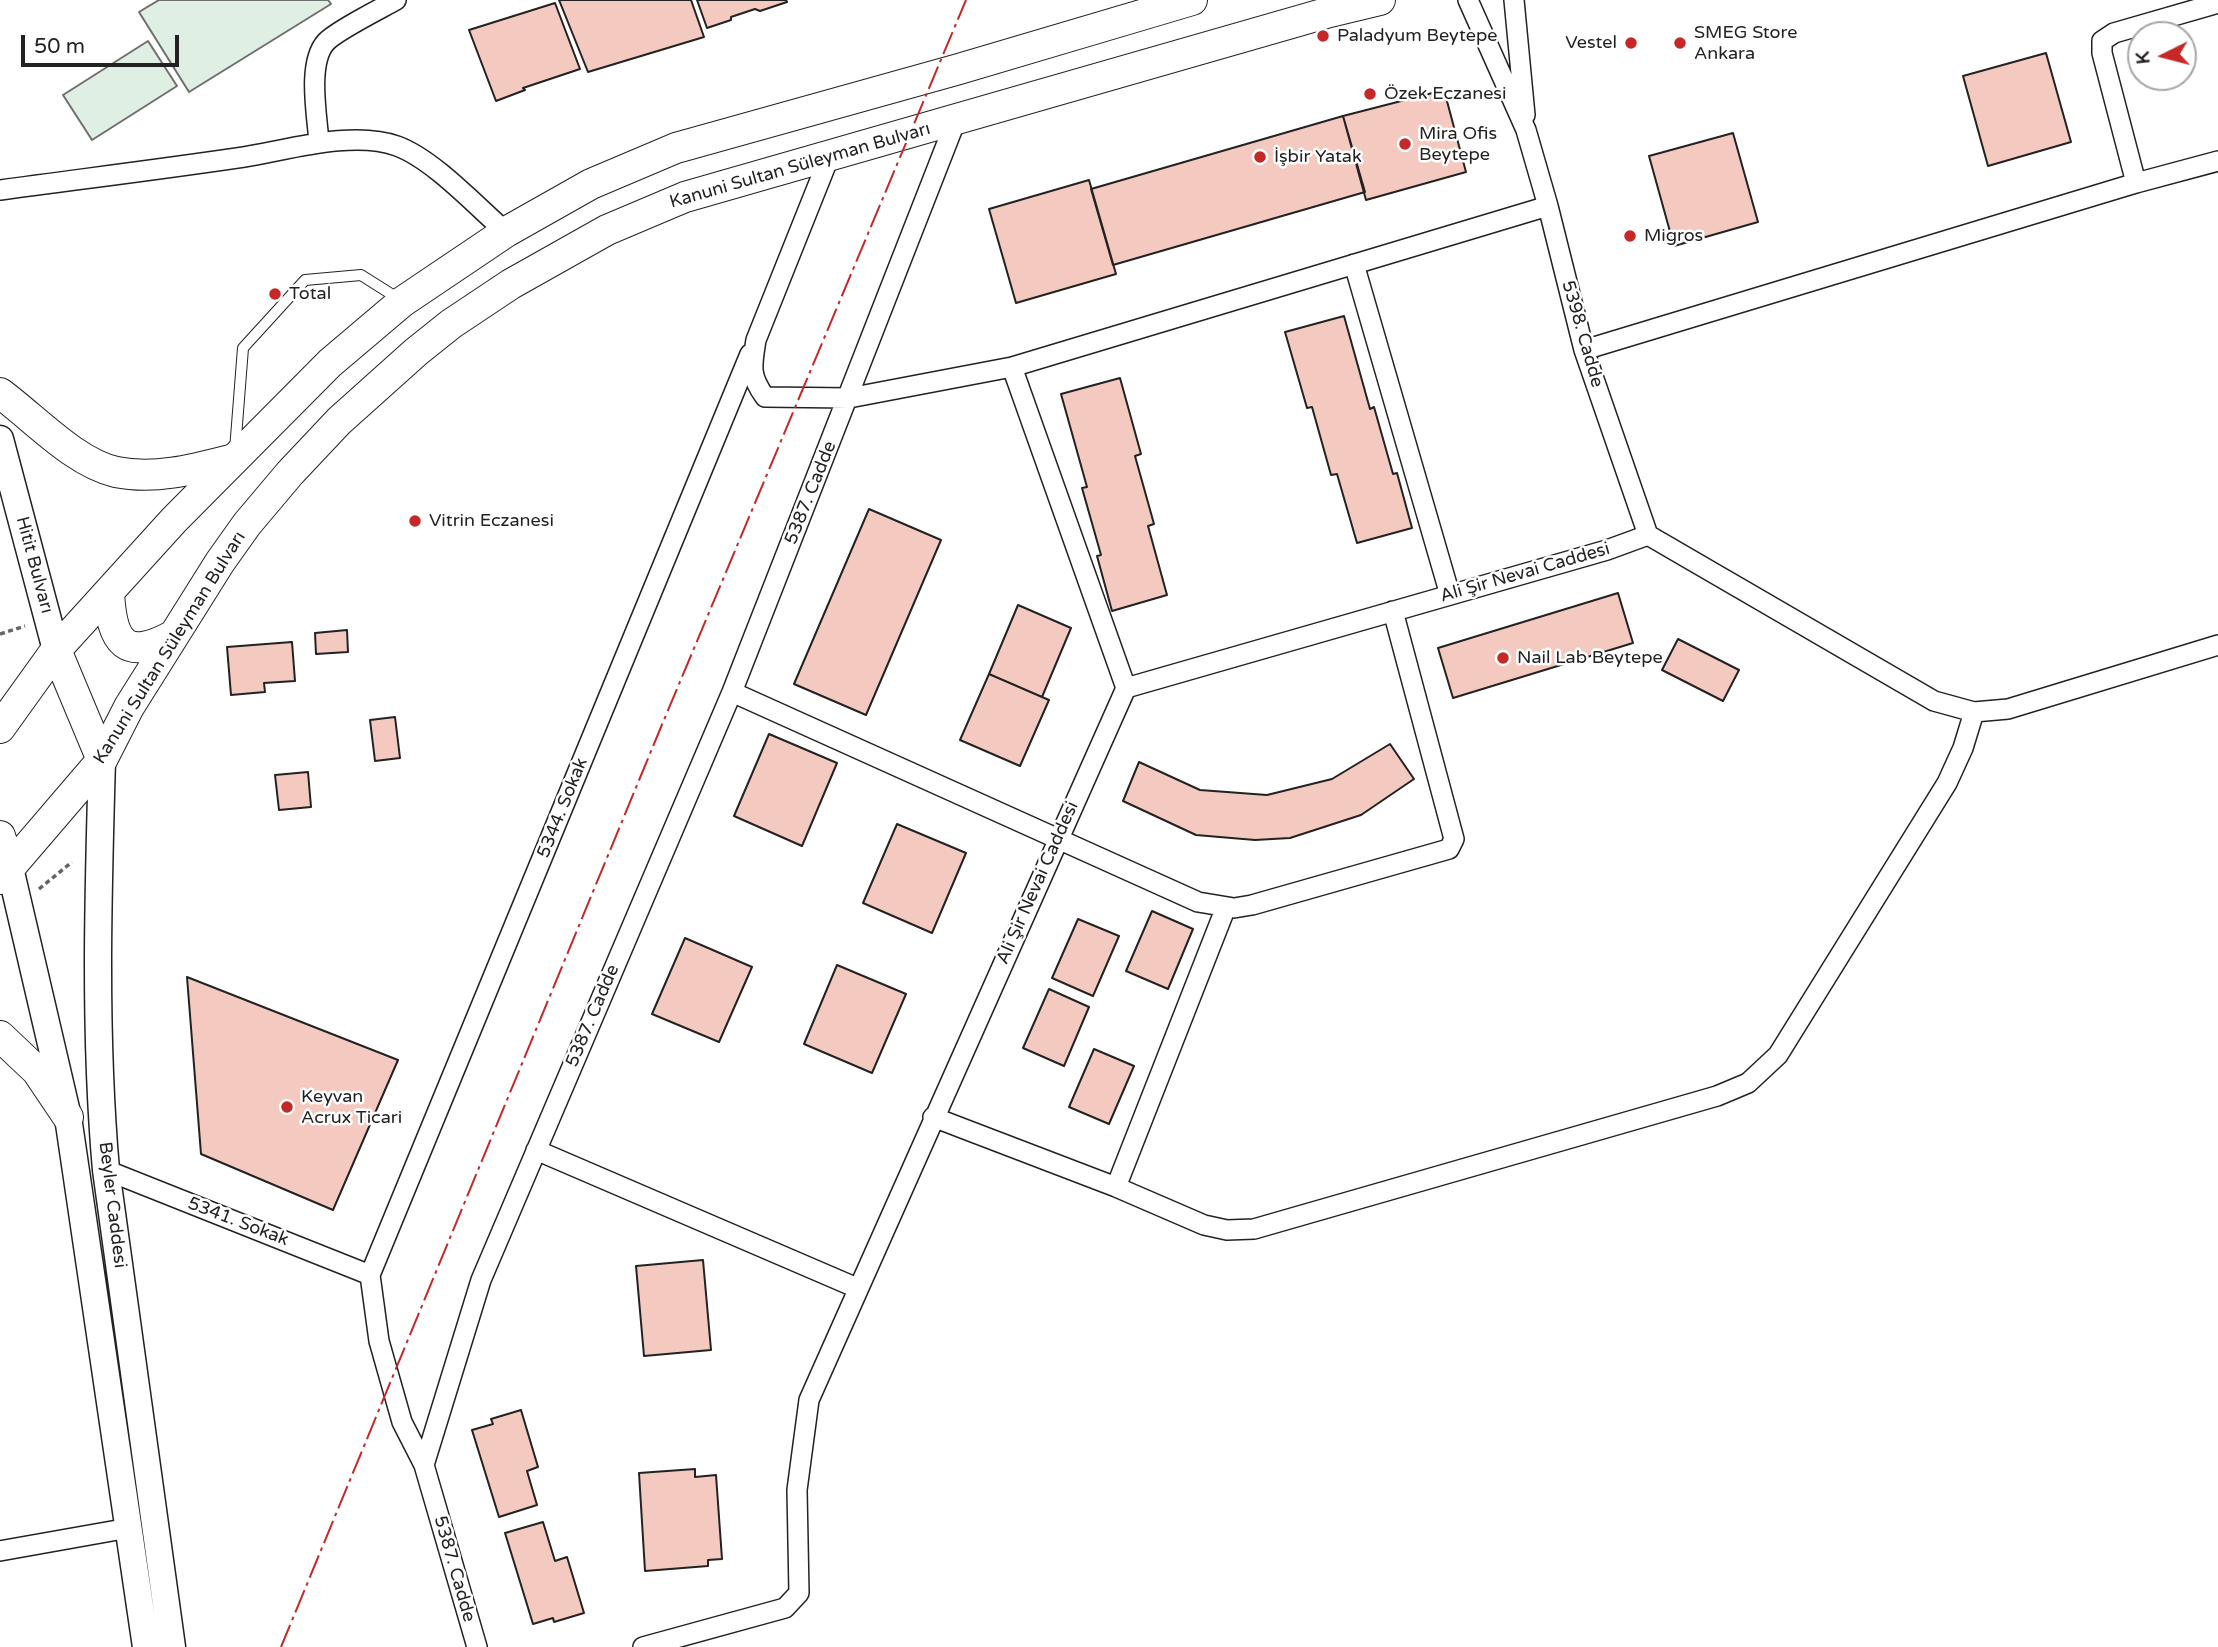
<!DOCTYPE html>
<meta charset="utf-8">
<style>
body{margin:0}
#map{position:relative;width:2218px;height:1647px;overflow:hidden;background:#fff;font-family:"Varela Round",sans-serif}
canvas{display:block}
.north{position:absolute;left:2127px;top:21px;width:70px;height:70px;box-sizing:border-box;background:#fff;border:2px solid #a7a7a7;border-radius:50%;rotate:264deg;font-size:19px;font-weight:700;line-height:28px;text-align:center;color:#222}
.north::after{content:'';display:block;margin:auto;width:24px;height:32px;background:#c62828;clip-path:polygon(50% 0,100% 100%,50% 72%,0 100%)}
.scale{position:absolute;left:21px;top:35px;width:158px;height:32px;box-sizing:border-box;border:4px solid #222;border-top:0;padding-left:9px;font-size:21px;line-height:24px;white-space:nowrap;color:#222;-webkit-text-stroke:5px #fff;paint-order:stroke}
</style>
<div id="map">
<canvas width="2218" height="1647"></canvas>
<div class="north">K</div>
<div class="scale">50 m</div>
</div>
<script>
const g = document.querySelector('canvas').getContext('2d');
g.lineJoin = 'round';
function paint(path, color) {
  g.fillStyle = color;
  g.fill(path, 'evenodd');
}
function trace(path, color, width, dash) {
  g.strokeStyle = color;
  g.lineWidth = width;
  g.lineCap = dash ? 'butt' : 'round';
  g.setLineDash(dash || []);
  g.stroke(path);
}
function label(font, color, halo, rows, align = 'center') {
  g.font = font + ' "Varela Round",sans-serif';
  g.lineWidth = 5;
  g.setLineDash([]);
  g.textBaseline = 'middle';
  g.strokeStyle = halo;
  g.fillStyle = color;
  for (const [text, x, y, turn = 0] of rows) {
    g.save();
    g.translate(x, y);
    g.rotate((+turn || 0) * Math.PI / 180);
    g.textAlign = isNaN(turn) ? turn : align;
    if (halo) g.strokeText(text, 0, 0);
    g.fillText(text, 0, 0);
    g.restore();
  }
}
const green = new Path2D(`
 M 159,0 L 328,0 L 331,4 L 189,92 L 139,12 Z
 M 148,41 L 177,86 L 92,140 L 63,95 Z`);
paint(green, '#e0efe3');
trace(green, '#6f6f6f', 2);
const building = new Path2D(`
 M 559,0 L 691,0 L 704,37 L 588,72 Z
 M 697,0 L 786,0 L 787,2 L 760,11 L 755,9 L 731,17 L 731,20 L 707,28 Z
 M 555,3 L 580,69 L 523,88 L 525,90 L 496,101 L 469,30 Z
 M 2046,53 L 2071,142 L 1988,166 L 1963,76 Z
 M 1444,90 L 1466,172 L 1366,200 L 1343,116 Z
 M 1343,116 L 1365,192 L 1113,265 L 1091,189 Z
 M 1733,133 L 1758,222 L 1674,246 L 1649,156 Z
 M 1089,180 L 1116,274 L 1016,303 L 989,209 Z
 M 1344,316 L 1370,409 L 1374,407 L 1393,474 L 1397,473 L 1412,528 L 1357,543 L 1337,474 L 1331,475 L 1312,407 L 1307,408 L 1285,332 Z
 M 1120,378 L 1141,454 L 1135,456 L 1154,524 L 1148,526 L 1167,595 L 1112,611 L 1097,556 L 1101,555 L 1082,488 L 1087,487 L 1061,394 Z
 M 869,509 L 941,540 L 866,715 L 794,684 Z
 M 1618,593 L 1633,643 L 1453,698 L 1438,648 Z
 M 1018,605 L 1071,628 L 1042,697 L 989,674 Z
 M 347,630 L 348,652 L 316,654 L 315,633 Z
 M 1678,639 L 1739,670 L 1723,701 L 1662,670 Z
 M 292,642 L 295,681 L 264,683 L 265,692 L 231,695 L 227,647 Z
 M 989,674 L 1049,700 L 1020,766 L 960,740 Z
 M 395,717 L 400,758 L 375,761 L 370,720 Z
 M 769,734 L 837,763 L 802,846 L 734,816 Z
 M 1390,744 L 1414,779 L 1361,815 L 1290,838 L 1255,840 L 1196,835 L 1123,801 L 1139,762 L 1200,790 L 1267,795 L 1332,779 Z
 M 308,772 L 311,807 L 279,810 L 275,775 Z
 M 897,824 L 966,853 L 932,933 L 863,903 Z
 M 1152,911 L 1193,929 L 1168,989 L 1126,971 Z
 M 1078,919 L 1119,936 L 1093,996 L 1052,978 Z
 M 685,938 L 752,967 L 719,1042 L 652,1014 Z
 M 837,965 L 906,994 L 872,1073 L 804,1044 Z
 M 187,977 L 398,1060 L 333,1210 L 201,1154 Z
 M 1049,989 L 1089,1007 L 1064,1066 L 1023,1048 Z
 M 1094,1049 L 1134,1066 L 1109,1124 L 1069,1107 Z
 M 703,1260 L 711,1350 L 644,1356 L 636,1266 Z
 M 521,1410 L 538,1467 L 527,1471 L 537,1505 L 499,1517 L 472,1430 L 493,1424 L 491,1419 Z
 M 695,1469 L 695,1477 L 716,1475 L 722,1559 L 708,1560 L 708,1566 L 645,1571 L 639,1473 Z
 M 543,1522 L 555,1561 L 567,1557 L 584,1613 L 554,1622 L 553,1618 L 533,1624 L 505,1533 Z`);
paint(building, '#f3c9c0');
trace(building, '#222', 2);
const lane = new Path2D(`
 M 235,450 L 243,348 L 305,280 L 361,275 L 399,299`);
const street = new Path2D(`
 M 1468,0 L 1526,130 L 1548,206 L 1584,350 L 1648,535
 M 1514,0 L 1525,115
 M 319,142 C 317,115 307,63 326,42 C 336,31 380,9 396,0
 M 830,155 L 756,340 C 752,366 749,375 765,397 L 849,398 L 1012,367 L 1548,206
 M 2136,183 L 2102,53 L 2102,41 L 2114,33 L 2218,3
 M 0,190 C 81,179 163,169 244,157 C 288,150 353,130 397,146 C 433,159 476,206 506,232
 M 1354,264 L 1450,595
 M 1584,350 L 2136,183 L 2218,161
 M 1012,367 L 1126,688
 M 1648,535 L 1934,701 L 1974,712 L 2008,709 L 2218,645
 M 732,692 L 1198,902 L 1234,908 L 1252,905 L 1449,849 L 1454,839 L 1393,611
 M 933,1117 L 1116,1187 L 1204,1225 L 1227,1230 L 1254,1229 L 1717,1096 L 1748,1083 L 1778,1055 L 1947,783 L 1963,748 L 1974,712
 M 536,1150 L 857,1288
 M 106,1170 L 370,1275
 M 1116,1187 L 1226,907
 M 370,1275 L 750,354
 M 370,1275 L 379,1341 L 402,1422 L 424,1465 L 477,1647
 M 424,1465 L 481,1280 L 732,692 L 956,120
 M 0,1551 L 129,1528
 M 643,1647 L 785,1608 L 799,1593 L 797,1490 L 809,1400 L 1126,688 L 1607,550 L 1648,535`);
const secondary = new Path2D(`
 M 0,439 L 56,650
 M 102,760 C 98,897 94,1034 106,1170 L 172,1647
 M 10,868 L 68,1117 L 146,1647`);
const primary = new Path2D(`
 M 0,393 C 34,418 75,463 116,472 C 156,480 195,469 234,459
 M 109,593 C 112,643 125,662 174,635
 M 56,650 L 102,760
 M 0,728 L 56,650 L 174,520 L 330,363 L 402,302 L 506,232 L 591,184 L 676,148 L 959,69 L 1192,0
 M 0,836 L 10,868
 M 0,879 L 102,760 L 129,707 L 220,562 L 247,524 L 290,473 L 339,421 L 416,352 L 451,324 L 511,284 L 607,230 L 685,197 L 1326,13 L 1380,0
 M 0,1036 L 37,1071 L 68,1117`);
trace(lane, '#222', 12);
trace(street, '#222', 22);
trace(secondary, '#222', 29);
trace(primary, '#222', 32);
trace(new Path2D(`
 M 0,634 L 25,626
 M 39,889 L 72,862`), '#646464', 3.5, [5, 3.5]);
trace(lane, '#fff', 10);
trace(street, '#fff', 19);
trace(secondary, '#fff', 26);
trace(primary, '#fff', 30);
trace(new Path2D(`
 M 281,1647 L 661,727 L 966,0`), '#c62828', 2, [24, 5, 3.5, 5]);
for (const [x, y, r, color] of [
 [1323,36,7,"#c62828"],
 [1631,43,7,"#c62828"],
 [1680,43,7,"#c62828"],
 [1370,94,7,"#c62828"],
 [1405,144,7,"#c62828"],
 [1260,157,7,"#c62828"],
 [1630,236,7,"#c62828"],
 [275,294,7,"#c62828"],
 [415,521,7,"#c62828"],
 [1503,658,7,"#c62828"],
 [287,1107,7,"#c62828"]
]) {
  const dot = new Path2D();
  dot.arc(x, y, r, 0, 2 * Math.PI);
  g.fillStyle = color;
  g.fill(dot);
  trace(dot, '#fff', 2.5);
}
label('18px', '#222', '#fff', [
 ["SMEG Store",1694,33],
 ["Ankara",1694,54],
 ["Paladyum Beytepe",1337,36],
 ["Vestel",1617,43,"right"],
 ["Özek Eczanesi",1384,94],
 ["Mira Ofis",1419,134],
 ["Beytepe",1419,155],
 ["İşbir Yatak",1274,157],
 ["Migros",1644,236],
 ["Total",289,294],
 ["Vitrin Eczanesi",429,521],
 ["Nail Lab Beytepe",1517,658],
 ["Keyvan",301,1097],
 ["Acrux Ticari",301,1118]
], 'left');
label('18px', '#222', '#fff', [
 ["Kanuni Sultan Süleyman Bulvarı",800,166,-16],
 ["5398. Cadde",1582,334,74],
 ["5387. Cadde",811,493,-68],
 ["Hitit Bulvarı",34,565,75],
 ["Ali Şir Nevai Caddesi",1525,573,-16],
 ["Kanuni Sultan Süleyman Bulvarı",170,648,-58],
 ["5344. Sokak",563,808,-68],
 ["Ali Şir Nevai Caddesi",1038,883,-66],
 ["5387. Cadde",593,1016,-67],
 ["Beyler Caddesi",112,1205,83],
 ["5341. Sokak",238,1222,21],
 ["5387. Cadde",454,1569,74]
]);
</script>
